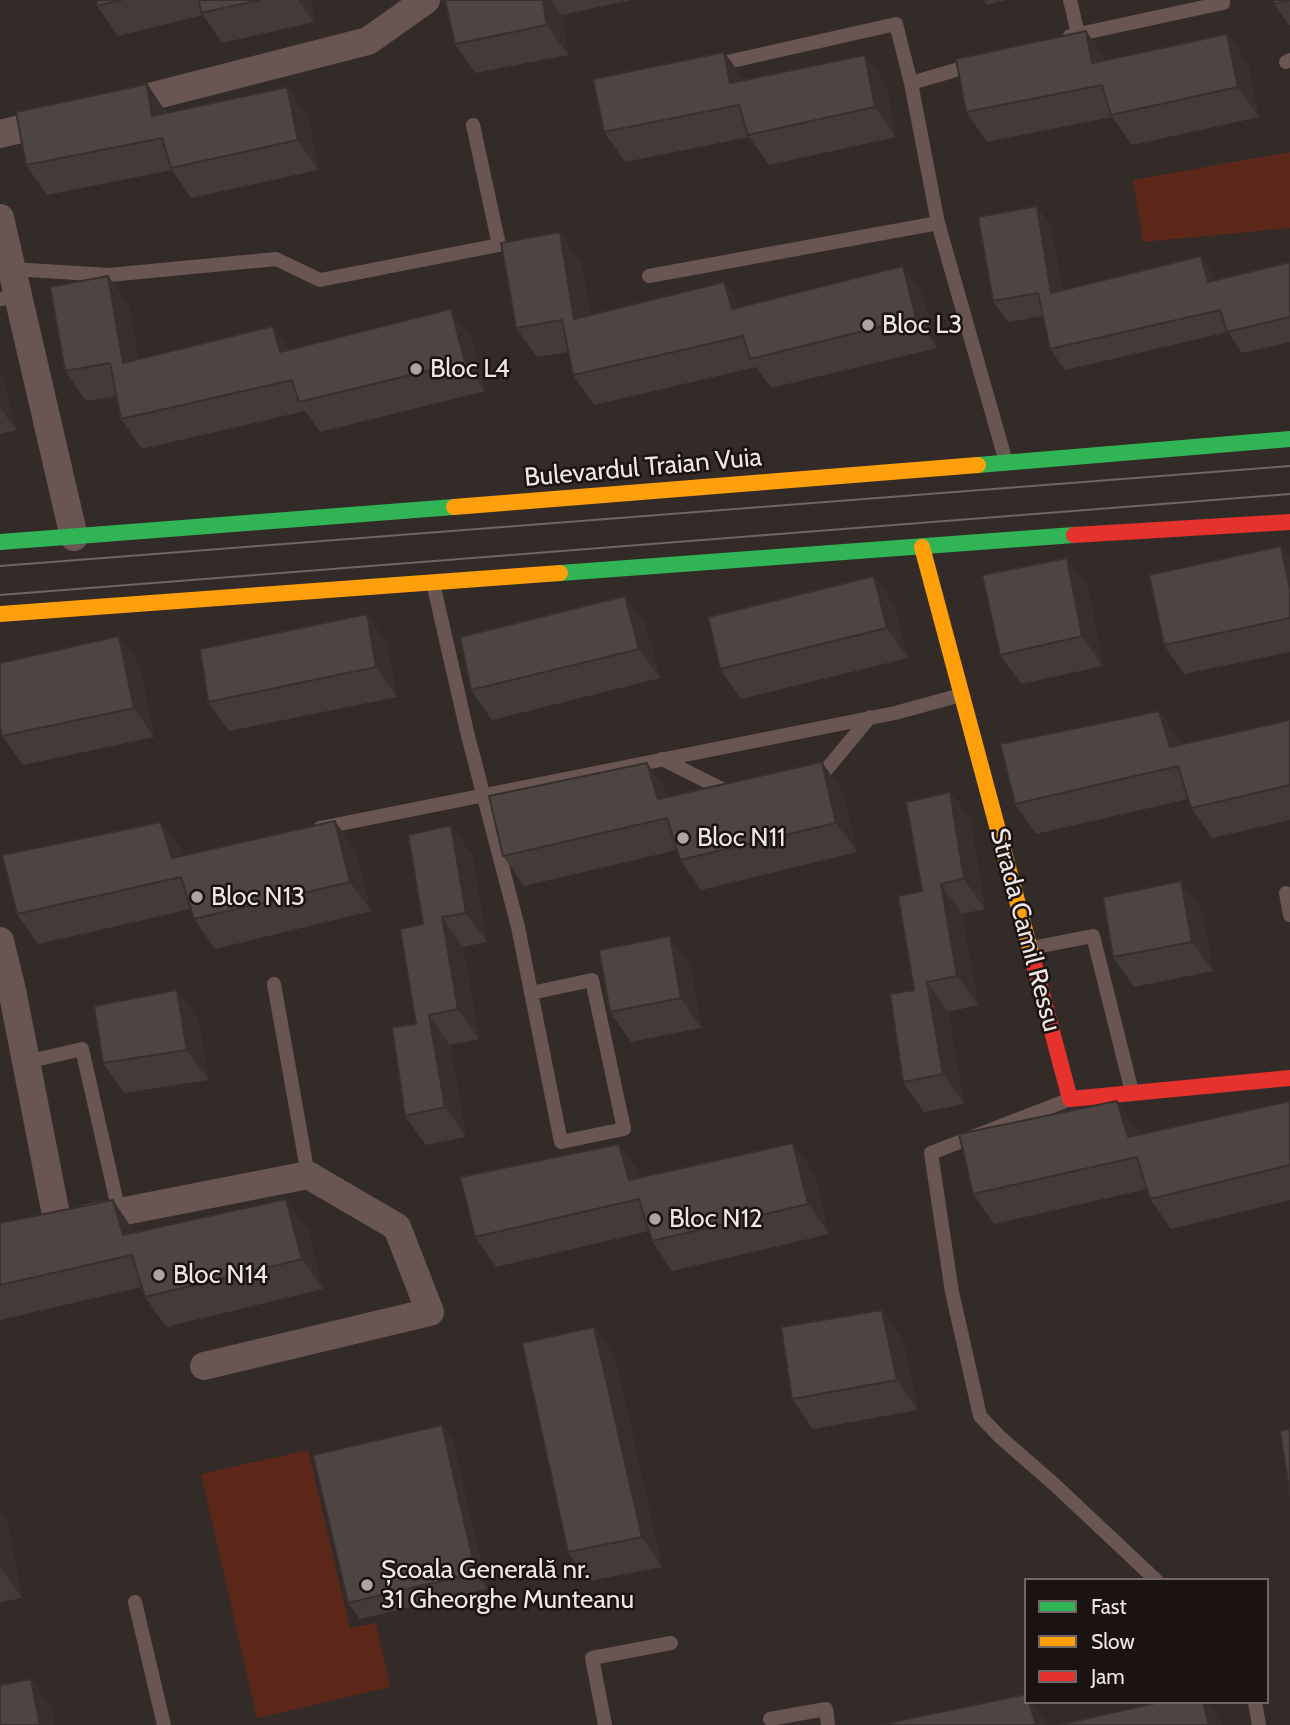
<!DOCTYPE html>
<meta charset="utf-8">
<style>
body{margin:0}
#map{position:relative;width:1290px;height:1725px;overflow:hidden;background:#332b28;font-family:Cabin,sans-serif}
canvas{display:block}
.legend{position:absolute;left:1024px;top:1578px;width:245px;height:126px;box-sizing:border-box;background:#1a1311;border:2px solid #706765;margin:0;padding:9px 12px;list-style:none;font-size:21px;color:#f1e6e3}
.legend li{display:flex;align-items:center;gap:14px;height:35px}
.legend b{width:35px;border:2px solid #706765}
</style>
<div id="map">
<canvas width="1290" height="1725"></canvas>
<ul class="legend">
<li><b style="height:9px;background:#30b455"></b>Fast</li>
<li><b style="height:9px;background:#ff9f0a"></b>Slow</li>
<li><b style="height:9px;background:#e5322d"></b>Jam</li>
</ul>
</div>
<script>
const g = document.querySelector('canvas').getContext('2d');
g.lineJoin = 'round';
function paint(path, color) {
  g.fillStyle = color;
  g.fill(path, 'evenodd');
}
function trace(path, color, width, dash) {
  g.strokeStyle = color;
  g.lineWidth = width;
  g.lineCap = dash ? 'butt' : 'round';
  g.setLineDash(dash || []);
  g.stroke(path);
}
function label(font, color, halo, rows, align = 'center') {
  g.font = font + ' Cabin,sans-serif';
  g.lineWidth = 5;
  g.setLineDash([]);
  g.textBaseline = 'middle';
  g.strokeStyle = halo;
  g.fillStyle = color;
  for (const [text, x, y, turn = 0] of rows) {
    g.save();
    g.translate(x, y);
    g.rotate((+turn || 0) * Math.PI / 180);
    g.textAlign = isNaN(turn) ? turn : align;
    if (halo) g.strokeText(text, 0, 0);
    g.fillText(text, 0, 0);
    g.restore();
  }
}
paint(new Path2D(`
 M 1290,152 L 1290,228 L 1143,242 L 1133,180 Z
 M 308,1450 L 350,1628 L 376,1623 L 390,1687 L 257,1718 L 201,1474 Z`), '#5d2819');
trace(new Path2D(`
 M 1070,0 L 1078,34
 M 1070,36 L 1223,3 L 1223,0
 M 1286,62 L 1290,60
 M 714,65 L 896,24 L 911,83
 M 973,65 L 911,83 L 938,223 L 1006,462
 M 12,269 L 109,275 L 276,259 L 320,280 L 499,245 L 473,125
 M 649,276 L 938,223
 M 0,299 L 18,297
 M 433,583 L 468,736 L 518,927 L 561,1142 L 624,1129 L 592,980 L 531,993
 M 662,759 L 726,791 L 733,789
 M 811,773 L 826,770 L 870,717
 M 320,828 L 895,713 L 961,695
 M 1286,893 L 1290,915
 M 1031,948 L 1093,936 L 1132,1092
 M 274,984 L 308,1175
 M 26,1062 L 82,1049 L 119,1212
 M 1068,1100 L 931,1153 L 952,1292 L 980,1416 L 1000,1437 L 1055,1485 L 1156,1580
 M 135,1602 L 164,1725
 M 1255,1702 L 1259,1725
 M 770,1719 L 826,1709 L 828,1725
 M 605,1725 L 592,1658 L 671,1643`), '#695652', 14);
trace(new Path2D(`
 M 118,105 L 368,41 L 426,0
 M 0,134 L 55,121
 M 0,218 L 74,537
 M 0,941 L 12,990 L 58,1225
 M 84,1219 L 308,1175 L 397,1227 L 430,1312 L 204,1366`), '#695652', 28);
trace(new Path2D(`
 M 978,465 L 1290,439
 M 0,542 L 454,507
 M 560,573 L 1074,535`), '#30b455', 16);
trace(new Path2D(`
 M 454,507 L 978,465
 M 922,547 L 1033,960
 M 0,614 L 560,573`), '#ff9f0a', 16);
trace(new Path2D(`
 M 1074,535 L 1290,522
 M 1033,960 L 1070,1099 L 1290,1078`), '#e5322d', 16);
trace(new Path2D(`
 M 0,566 L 1290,466
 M 0,595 L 1290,494`), '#716662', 2);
paint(new Path2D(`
 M 96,0 L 312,0 L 314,22 L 222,43 L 203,15 L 118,36 L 97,6 Z
 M 445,0 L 631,0 L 562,15 L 568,55 L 475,73 L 455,44 Z
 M 984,0 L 1006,0 L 987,5 Z
 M 1290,0 L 1290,25 L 1289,25 L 1274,4 Z
 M 1086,31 L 1106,60 L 1227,34 L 1248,64 L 1259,117 L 1132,145 L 1112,117 L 987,142 L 966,112 Z
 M 724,52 L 744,80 L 886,84 L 896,137 L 769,165 L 749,137 L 625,162 L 604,132 Z
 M 147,84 L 167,113 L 287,87 L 308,117 L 318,170 L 191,198 L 172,170 L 47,195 L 26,165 Z
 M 1037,206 L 1051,227 L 1062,290 L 1201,256 L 1216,280 L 1290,262 L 1290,342 L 1242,353 L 1228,332 L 1065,370 L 1050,349 L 1043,316 L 1008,322 L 993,301 Z
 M 581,262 L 590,315 L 724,282 L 741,307 L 923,295 L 937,348 L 771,388 L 756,367 L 594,405 L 573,375 L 568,352 L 537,357 L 516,328 Z
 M 129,305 L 138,359 L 289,350 L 451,309 L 472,339 L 485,391 L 320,432 L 305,411 L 142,449 L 121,419 L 117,396 L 86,401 L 65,371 Z
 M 0,375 L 2,377 L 16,430 L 0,434 Z
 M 1290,558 L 1290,652 L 1184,674 L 1164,645 Z
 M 874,576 L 895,606 L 908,658 L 741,699 L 720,669 Z
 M 1088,587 L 1103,666 L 1021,684 L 1000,655 Z
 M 625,596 L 646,626 L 660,678 L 492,720 L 471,690 Z
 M 367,614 L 387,644 L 397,697 L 229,731 L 208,702 Z
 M 119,636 L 140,666 L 154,737 L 23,765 L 2,736 Z
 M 1159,711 L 1180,741 L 1181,745 L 1290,720 L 1290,820 L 1212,838 L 1191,808 L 1188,799 L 1036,834 L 1015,804 Z
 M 822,762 L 842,792 L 857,852 L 701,890 L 680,860 L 677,850 L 524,886 L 503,856 L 668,793 L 669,796 Z
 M 950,792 L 971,821 L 985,909 L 962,914 L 978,1005 L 948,1012 L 964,1104 L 924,1112 L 903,1082 L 914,990 L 922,891 Z
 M 161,822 L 182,851 L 183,855 L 356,851 L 371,911 L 215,949 L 194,919 L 191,909 L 38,944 L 17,914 Z
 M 451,825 L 472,855 L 487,942 L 463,947 L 479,1039 L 450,1045 L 466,1137 L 426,1145 L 405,1116 L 416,1024 L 423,924 Z
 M 1202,911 L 1213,971 L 1134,987 L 1113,957 Z
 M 691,966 L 701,1028 L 631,1042 L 610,1012 Z
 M 177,990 L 198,1020 L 208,1080 L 124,1093 L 103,1063 Z
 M 1290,1101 L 1290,1200 L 1171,1229 L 1150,1199 L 1147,1189 L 994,1224 L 973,1194 L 1138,1131 L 1139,1135 Z
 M 619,1144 L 640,1174 L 641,1177 L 814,1173 L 829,1234 L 672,1271 L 652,1241 L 649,1231 L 496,1267 L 475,1237 Z
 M 0,1223 L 133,1230 L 134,1233 L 307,1229 L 323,1289 L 166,1327 L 145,1297 L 142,1287 L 0,1320 Z
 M 882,1310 L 903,1340 L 918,1410 L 813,1429 L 792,1399 Z
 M 594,1327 L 615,1357 L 662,1567 L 589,1581 L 568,1552 Z
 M 442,1425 L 453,1441 L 487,1589 L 360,1619 L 348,1603 Z
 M 0,1509 L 7,1519 L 22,1598 L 0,1602 Z`), '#433b3a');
paint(new Path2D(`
 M 298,0 L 312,0 L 314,22 Z
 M 543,0 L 551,0 L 562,15 L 568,55 L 547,25 Z
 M 1086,31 L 1107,61 L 1092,63 Z
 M 1227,34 L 1248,64 L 1259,117 L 1238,87 Z
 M 724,52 L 745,81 L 730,83 Z
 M 865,55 L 886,84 L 896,137 L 875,107 Z
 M 147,84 L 167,114 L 152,116 Z
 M 287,87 L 308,117 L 318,170 L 298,140 Z
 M 1037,206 L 1051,227 L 1066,314 L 1051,293 Z
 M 560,232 L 581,262 L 595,349 L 574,319 Z
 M 1201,256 L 1216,278 L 1223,304 L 1208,282 Z
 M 903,266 L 923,295 L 937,348 L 916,318 Z
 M 108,276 L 129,305 L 144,393 L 123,363 Z
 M 724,282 L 745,312 L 732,309 Z
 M 451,309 L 472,339 L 485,391 L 465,362 Z
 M 273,326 L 294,356 L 280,352 Z
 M 0,375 L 2,377 L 16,430 L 0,408 Z
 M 1281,546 L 1290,558 L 1290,590 Z
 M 1067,558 L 1088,587 L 1103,666 L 1082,636 Z
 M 874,576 L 895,606 L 908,658 L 887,628 Z
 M 625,596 L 646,626 L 660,678 L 639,649 Z
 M 367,614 L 387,644 L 397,697 L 376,667 Z
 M 119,636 L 140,666 L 154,737 L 134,708 Z
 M 1159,711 L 1180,741 L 1190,777 L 1170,747 Z
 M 822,762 L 842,792 L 857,852 L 836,823 Z
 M 647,763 L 668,793 L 679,828 L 658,799 Z
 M 950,792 L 971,821 L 985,909 L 964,879 Z
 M 335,821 L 356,851 L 371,911 L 350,882 Z
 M 161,822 L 182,851 L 193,887 L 172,858 Z
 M 451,825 L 472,855 L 487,942 L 466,913 Z
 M 1181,881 L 1202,911 L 1213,971 L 1192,942 Z
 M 941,884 L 962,914 L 978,1005 L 957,976 Z
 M 442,917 L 463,947 L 479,1039 L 458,1009 Z
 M 670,936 L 691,966 L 701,1028 L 681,998 Z
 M 927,982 L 948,1012 L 964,1104 L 943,1074 Z
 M 177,990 L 198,1020 L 208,1080 L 187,1050 Z
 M 429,1015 L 450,1045 L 466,1137 L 445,1107 Z
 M 1117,1101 L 1138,1131 L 1148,1167 L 1128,1137 Z
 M 793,1143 L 814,1173 L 829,1234 L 808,1204 Z
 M 619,1144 L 640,1174 L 650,1210 L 629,1180 Z
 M 286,1199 L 307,1229 L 323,1289 L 302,1259 Z
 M 113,1200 L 133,1230 L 144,1265 L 123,1235 Z
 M 882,1310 L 903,1340 L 918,1410 L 897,1380 Z
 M 594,1327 L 615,1357 L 662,1567 L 642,1537 Z
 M 442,1425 L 453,1441 L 487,1589 L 476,1573 Z
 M 0,1509 L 7,1519 L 22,1598 L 1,1568 L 0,1563 Z
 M 31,1679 L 52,1708 L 55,1725 L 40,1725 Z
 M 1029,1702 L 1033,1702 L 1048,1725 L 1036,1725 Z
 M 1203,1702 L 1208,1702 L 1223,1725 L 1209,1725 Z`), '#37302f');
const building = new Path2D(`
 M 96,0 L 122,0 L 97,6 Z
 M 199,0 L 260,0 L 201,13 Z
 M 445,0 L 543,0 L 547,25 L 455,44 Z
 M 1273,0 L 1290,0 L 1274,4 Z
 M 1086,31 L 1092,63 L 1227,34 L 1238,87 L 1111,115 L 1102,85 L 966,112 L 956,59 Z
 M 724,52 L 730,83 L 865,55 L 875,107 L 748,135 L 739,105 L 604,132 L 593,79 Z
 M 147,84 L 152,116 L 287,87 L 298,140 L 171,168 L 162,138 L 26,165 L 16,112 Z
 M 1037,206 L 1051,293 L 1201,256 L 1208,282 L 1290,262 L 1290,317 L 1227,332 L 1220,310 L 1050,349 L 1038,293 L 993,301 L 978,217 Z
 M 560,232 L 574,319 L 724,282 L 732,309 L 903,266 L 916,318 L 750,359 L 743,336 L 573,375 L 562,320 L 516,328 L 501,243 Z
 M 108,276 L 123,363 L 273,326 L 280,352 L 451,309 L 465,362 L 299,402 L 292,380 L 121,419 L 110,363 L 65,371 L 50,287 Z
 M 1281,546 L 1290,590 L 1290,618 L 1164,645 L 1149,575 Z
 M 1067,558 L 1082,636 L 1000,655 L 982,575 Z
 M 874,576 L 887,628 L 720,669 L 708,617 Z
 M 625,596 L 639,649 L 471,690 L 460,637 Z
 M 367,614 L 376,667 L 208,702 L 200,649 Z
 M 119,636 L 134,708 L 2,736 L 0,727 L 0,663 Z
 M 1159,711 L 1170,747 L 1290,720 L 1290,785 L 1191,808 L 1178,766 L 1015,804 L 1000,744 Z
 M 822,762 L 836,823 L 680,860 L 667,818 L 503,856 L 489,796 L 647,763 L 658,799 Z
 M 950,792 L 964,879 L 941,884 L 957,976 L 927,982 L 943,1074 L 903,1082 L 890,994 L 914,990 L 898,896 L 922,891 L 906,802 Z
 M 335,821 L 350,882 L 194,919 L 181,877 L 17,914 L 2,855 L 161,822 L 172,858 Z
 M 451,825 L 466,913 L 442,917 L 458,1009 L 429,1015 L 445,1107 L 405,1116 L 392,1027 L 416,1024 L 400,929 L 423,924 L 408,835 Z
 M 1181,881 L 1192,942 L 1113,957 L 1103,897 Z
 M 670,936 L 681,998 L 610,1012 L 599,950 Z
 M 177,990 L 187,1050 L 103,1063 L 94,1006 Z
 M 1117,1101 L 1128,1137 L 1290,1101 L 1290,1165 L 1150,1199 L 1137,1157 L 973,1194 L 959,1134 Z
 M 793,1143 L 808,1204 L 652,1241 L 639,1199 L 475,1237 L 460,1177 L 619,1144 L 629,1180 Z
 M 286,1199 L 302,1259 L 145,1297 L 132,1255 L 0,1285 L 0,1223 L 113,1200 L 123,1235 Z
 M 882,1310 L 897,1380 L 792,1399 L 781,1327 Z
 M 594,1327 L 642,1537 L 568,1552 L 522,1343 Z
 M 442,1425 L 476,1573 L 348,1603 L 313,1455 Z
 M 1290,1429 L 1290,1495 L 1280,1431 Z
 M 31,1679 L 40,1725 L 0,1725 L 0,1685 Z
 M 1026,1694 L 1026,1702 L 1029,1702 L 1036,1725 L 879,1725 Z
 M 1160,1702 L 1203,1702 L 1209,1725 L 1058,1725 Z`);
paint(building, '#4e4543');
trace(building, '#37302f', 2);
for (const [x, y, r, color] of [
 [868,325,7,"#aea5a2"],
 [416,369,7,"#aea5a2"],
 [683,838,7,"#aea5a2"],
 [197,897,7,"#aea5a2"],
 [655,1219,7,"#aea5a2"],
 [159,1275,7,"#aea5a2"],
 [367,1585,7,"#aea5a2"]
]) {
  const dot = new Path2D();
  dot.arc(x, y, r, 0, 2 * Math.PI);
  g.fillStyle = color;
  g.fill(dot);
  trace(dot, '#1a1311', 2.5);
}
label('26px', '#f1e6e3', '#1a1311', [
 ["Bloc L3",882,325],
 ["Bloc L4",430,369],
 ["Bloc N11",697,838],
 ["Bloc N13",211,897],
 ["Bloc N12",669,1219],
 ["Bloc N14",173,1275],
 ["Școala Generală nr.",381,1570],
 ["31 Gheorghe Munteanu",381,1600]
], 'left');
label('26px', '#f1e6e3', '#1a1311', [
 ["Bulevardul Traian Vuia",643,468,-5],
 ["Strada Camil Ressu",1025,930,75]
]);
</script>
